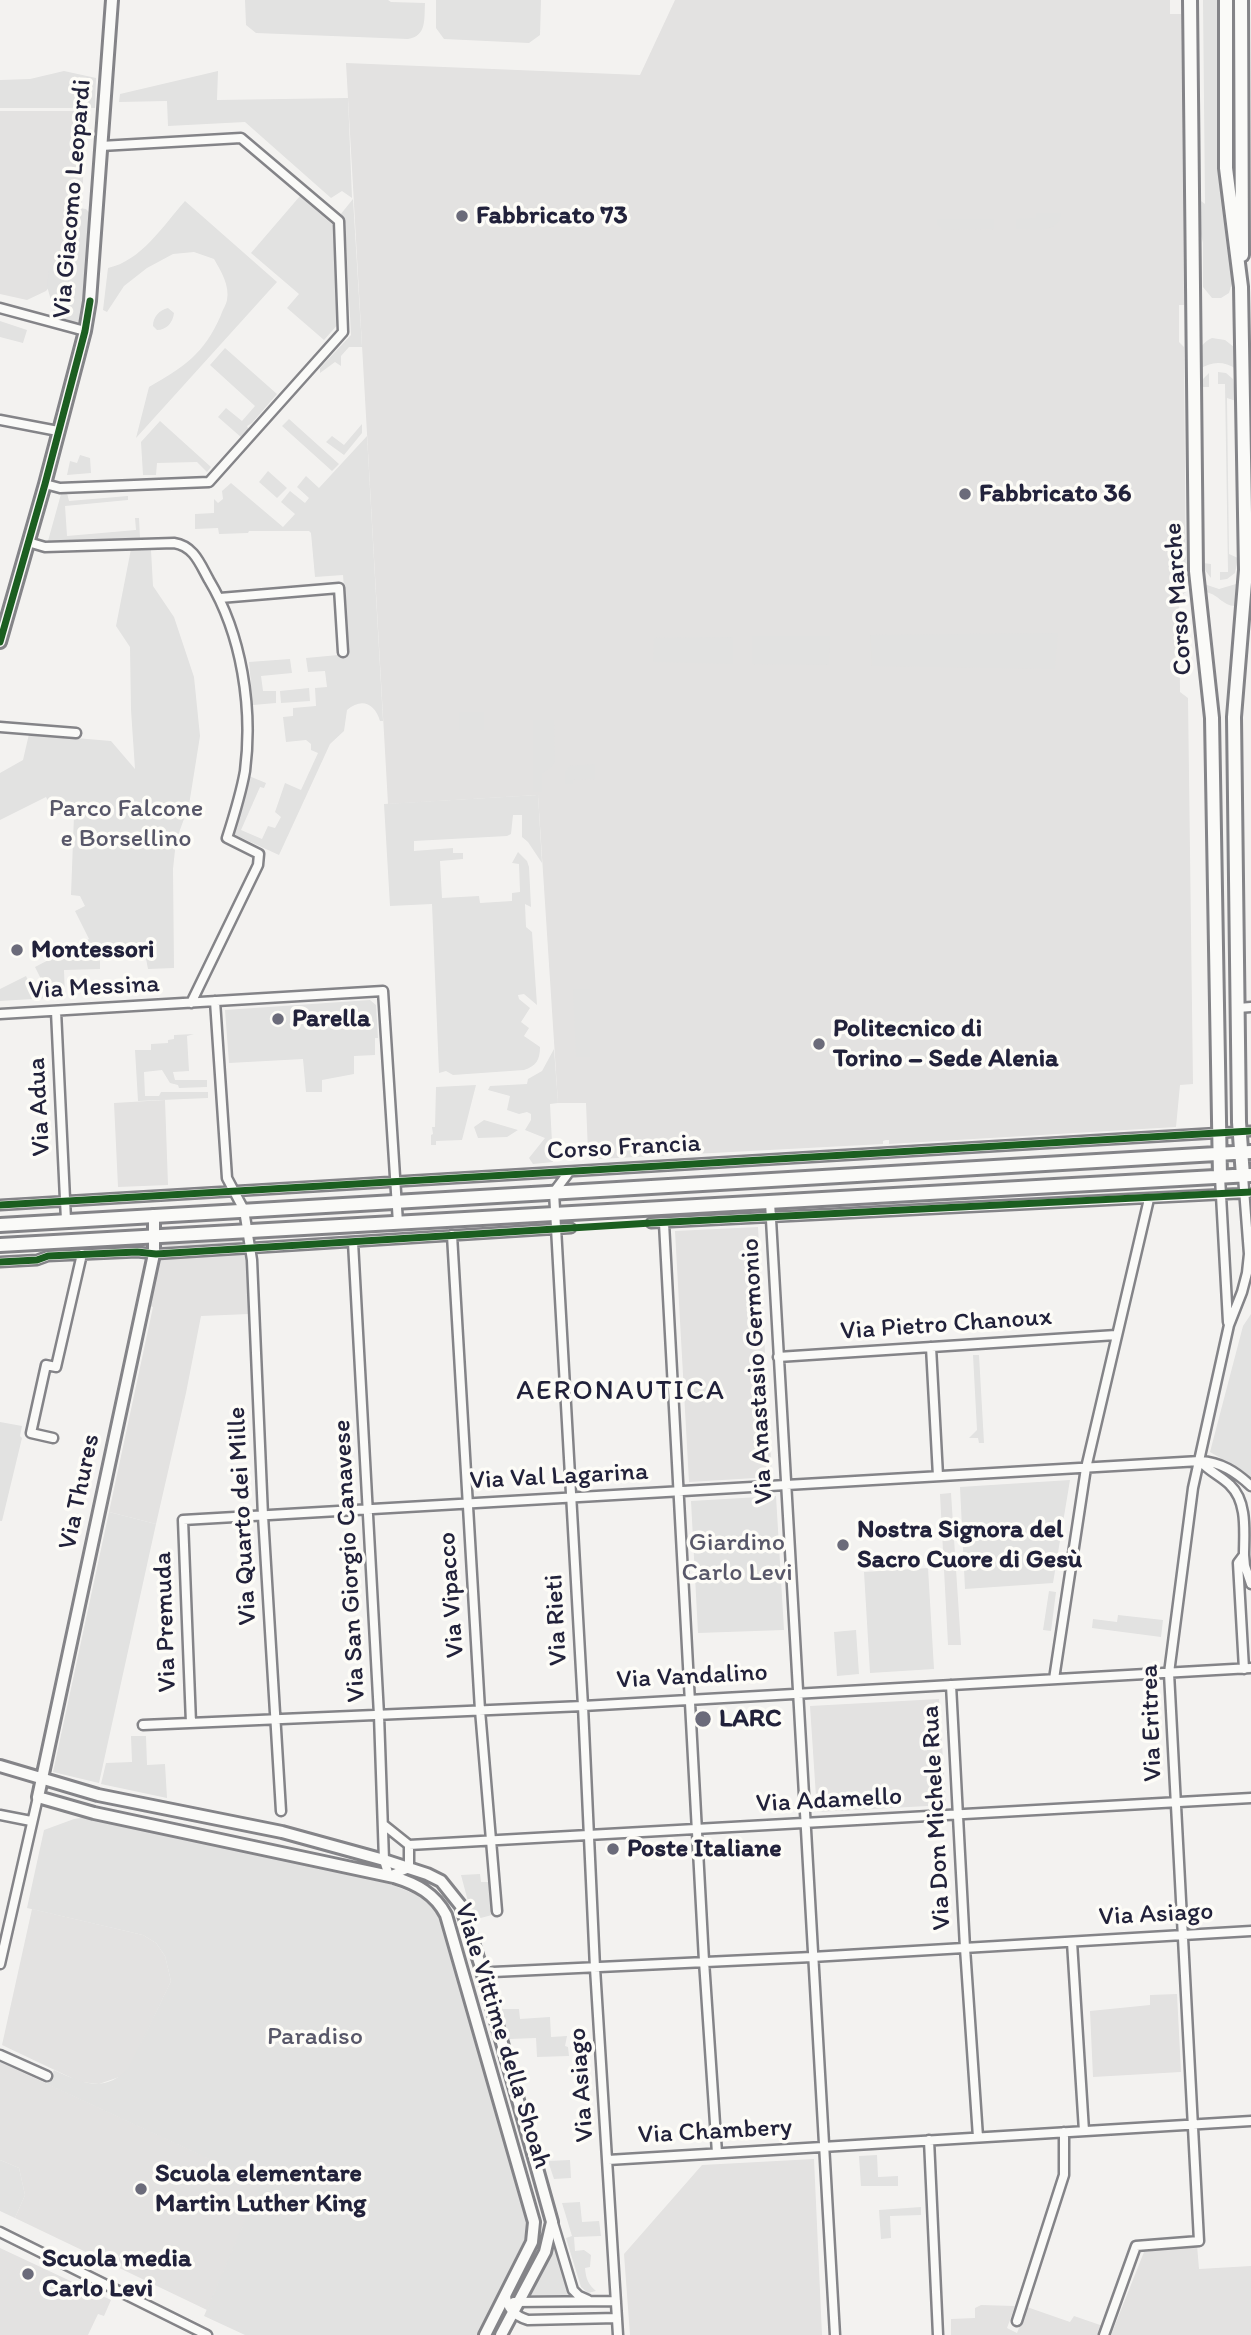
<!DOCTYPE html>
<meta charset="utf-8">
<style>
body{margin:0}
canvas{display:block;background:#f3f2f0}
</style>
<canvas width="1251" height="2335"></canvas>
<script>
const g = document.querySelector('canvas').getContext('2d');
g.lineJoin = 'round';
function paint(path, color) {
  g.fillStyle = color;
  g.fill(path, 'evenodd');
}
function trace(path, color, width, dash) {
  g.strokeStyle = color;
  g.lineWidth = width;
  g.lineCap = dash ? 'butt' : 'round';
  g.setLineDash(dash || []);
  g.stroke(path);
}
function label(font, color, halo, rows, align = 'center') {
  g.font = font + ' Itim,sans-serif';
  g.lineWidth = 7;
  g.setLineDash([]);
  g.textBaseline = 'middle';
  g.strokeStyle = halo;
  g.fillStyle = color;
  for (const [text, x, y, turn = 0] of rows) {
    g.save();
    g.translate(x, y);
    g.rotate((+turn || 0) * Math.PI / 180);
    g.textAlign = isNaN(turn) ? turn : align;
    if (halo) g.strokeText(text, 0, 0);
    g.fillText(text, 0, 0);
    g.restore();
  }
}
paint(new Path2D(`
 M 675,0 L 1170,0 L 1170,14 L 1181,14 L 1184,305 L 1179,305 L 1179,342 L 1184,347 L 1186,592 L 1179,597 L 1180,692 L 1188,698 L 1193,1084 L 1180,1085 L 1176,1127 L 889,1144 L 889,1140 L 886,1140 L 883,1141 L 883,1144 L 599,1159 L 588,1152 L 586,1103 L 558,1103 L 538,795 L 388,804 L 346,63 L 640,75 Z
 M 0,111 L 86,111 L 80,249 L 46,291 L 27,300 L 0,294 Z
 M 165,1100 L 168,1185 L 118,1187 L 114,1103 Z
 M 758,1227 L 772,1477 L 689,1482 L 675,1231 Z
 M 245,1233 L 249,1314 L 201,1316 L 186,1393 L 156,1524 L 109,1512 L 153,1307 L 145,1305 L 157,1238 Z
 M 951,1493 L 961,1645 L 948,1645 L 940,1494 Z
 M 939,1699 L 946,1805 L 817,1812 L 810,1706 Z
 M 32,1909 L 143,1935 L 156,1943 L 165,1956 L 171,1981 L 130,2068 L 122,2076 L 99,2084 L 80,2082 L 2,2045 Z
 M 1177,1994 L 1181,2072 L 1093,2077 L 1090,2011 L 1150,2005 L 1150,1995 Z
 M 0,2062 L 262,2183 L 207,2310 L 15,2218 L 25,2195 L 19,2168 L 0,2160 Z
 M 814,2159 L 822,2335 L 630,2335 L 624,2254 L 702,2165 Z
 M 1197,2245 L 1199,2269 L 1251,2266 L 1251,2335 L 1111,2335 L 1144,2252 Z
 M 0,2248 L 111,2300 L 104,2316 L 98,2314 L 88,2335 L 0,2335 Z
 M 981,2305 L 1015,2306 L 1007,2328 L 1017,2333 L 1027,2307 L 1070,2322 L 1074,2316 L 1103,2326 L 1100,2335 L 951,2335 L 951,2319 L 975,2318 L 975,2308 Z`), '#e3e2e1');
paint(new Path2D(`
 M 245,0 L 388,0 L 391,2 L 425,3 C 424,19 427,36 408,39 L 256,33 L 246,25 Z
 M 436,0 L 541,0 L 540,35 L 529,43 L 444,39 L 436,28 Z
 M 1203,0 L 1218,0 L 1220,173 L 1232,283 L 1229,293 L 1221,298 L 1212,298 L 1203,287 L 1203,243 L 1197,216 L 1197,198 L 1205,204 Z
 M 1233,0 L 1236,0 L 1236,105 L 1233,166 L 1231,114 Z
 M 64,71 L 96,78 L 95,108 L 0,108 L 0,80 L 30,79 Z
 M 218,71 L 217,100 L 348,98 L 352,198 L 342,191 L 331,198 L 245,122 L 168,126 L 167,101 L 119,102 L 120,94 Z
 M 300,196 L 334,226 L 339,323 L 324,340 L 287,308 L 299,294 L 251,253 Z
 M 353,199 L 362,347 L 349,347 L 341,356 L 341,366 L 335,362 L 320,373 L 320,368 L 351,335 L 345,220 L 340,215 Z
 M 185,201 L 277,282 L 136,438 L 149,387 C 184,367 204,354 221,315 C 222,311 226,305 227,300 C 230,286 221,271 214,259 L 194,252 L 173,254 L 147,268 L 124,286 L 107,312 L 103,310 L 108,268 C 141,261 163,226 185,201 Z
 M 79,208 L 86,209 L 93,217 L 83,319 L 76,323 L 55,315 L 47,286 L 49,271 L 62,258 L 62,245 L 70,243 L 78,228 L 73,219 L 77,216 Z
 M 1036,213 L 1061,213 C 1059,235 1033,229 1016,229 L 1016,219 L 1036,218 Z
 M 937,219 L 994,219 L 994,229 L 943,230 L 937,224 Z
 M 168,308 L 174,313 C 173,322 167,330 157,330 L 153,326 C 153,317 159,310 168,308 Z
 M 0,321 L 27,330 L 23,343 L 0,337 Z
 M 1212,338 L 1225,340 L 1234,347 L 1236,369 C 1224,361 1211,361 1199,370 C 1199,355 1197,345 1212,338 Z
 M 225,348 L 277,394 L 252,423 L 247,426 L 249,430 L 242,438 L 218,417 L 226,408 L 242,421 L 255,406 L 210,365 Z
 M 1218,372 L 1226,373 L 1233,379 L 1236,401 L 1227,398 L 1229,554 L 1238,558 L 1235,573 L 1227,579 L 1220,580 L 1220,572 L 1228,572 L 1225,384 L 1218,384 Z
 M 1209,373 L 1209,387 L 1201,387 L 1203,563 L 1211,564 L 1211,578 L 1201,565 L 1200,382 Z
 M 289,419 L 339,464 L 332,471 L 282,426 Z
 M 160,421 L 211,467 L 207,472 L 197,462 L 157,463 L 156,475 L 143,475 L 141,442 Z
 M 362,424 L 362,433 L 344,455 L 326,442 L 332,436 L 344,445 Z
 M 367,436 L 383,721 L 380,721 C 375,704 362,697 347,710 L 344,731 L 330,744 L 279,855 L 233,834 L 244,803 L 249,776 L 266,783 L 264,788 L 260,787 L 241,830 L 262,839 L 268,826 L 275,828 L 281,817 L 275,812 L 285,783 L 301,790 L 318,753 L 311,750 L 311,744 L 306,740 L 286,742 L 283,717 L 293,716 L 293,708 L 316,706 L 315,688 L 327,687 L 325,671 L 308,672 L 306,658 L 349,654 L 343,575 L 315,577 L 311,533 L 309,531 L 249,531 L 248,533 L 219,534 L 218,528 L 195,529 L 195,514 L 214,513 L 214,499 L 218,503 L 223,499 L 222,491 L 231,483 L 283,527 L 295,514 L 281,502 L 290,491 L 305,503 L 309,498 L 297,487 L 306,476 L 319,488 Z
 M 80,455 L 90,458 L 91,473 L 67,475 L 70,461 L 77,463 Z
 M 268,471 L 287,488 L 277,498 L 259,482 Z
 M 67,493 L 69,501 L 128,496 L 128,500 L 65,506 L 67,536 L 136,530 L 135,518 L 139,518 L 140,538 L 48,541 L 61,494 Z
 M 131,549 L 151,550 L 153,586 L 174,617 L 194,677 L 200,736 L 189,805 L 176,841 L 173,869 L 174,968 L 148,969 L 143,943 L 100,946 L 100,969 L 64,970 L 65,997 L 0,1001 L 0,989 L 26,976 L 32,989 L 43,983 L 35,967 L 89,939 L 75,911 L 85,906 L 80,896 L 71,895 L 74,815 L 55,814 L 46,797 L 0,820 L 0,773 L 23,760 L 29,734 L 111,741 L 135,769 L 131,710 L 130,647 L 116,626 Z
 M 1204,584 L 1219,589 L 1236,584 L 1235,606 C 1223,606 1217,593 1205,592 Z
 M 1058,633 L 1055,669 L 872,666 L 870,635 Z
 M 752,636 L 830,636 L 829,665 L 752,664 Z
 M 733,637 L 733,664 L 653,662 L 654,638 Z
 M 290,659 L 292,673 L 261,676 L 263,691 L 276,691 L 276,703 L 253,705 L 249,662 Z
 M 309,688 L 310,701 L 281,703 L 280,691 Z
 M 459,712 L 484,712 L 484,730 L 459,730 Z
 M 533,720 L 554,720 L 555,761 L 551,767 L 542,773 L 542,792 L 533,792 Z
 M 595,764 L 595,779 L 573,780 L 573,784 L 565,784 L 565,773 L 570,766 Z
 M 538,795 L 542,863 L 528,842 L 522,837 L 522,815 L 513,815 L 511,834 L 507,836 L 414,841 L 414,851 L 453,848 L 453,853 L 463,853 L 463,859 L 440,861 L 442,898 L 479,896 L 480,903 L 512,901 L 512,893 L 520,892 L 519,864 L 512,863 L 518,852 L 527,861 L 529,867 L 531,907 L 525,904 L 526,927 L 532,932 L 537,1005 L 524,994 L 518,995 L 519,999 L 530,1008 L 521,1022 L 529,1028 L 524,1036 L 540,1047 C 540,1060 536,1066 524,1070 L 453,1075 L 446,1071 L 439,1073 L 432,904 L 390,906 L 384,804 Z
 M 573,989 L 590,989 L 590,1057 L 576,1057 Z
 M 370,1000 L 376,1005 L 378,1038 L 375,1038 L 375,1055 L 354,1056 L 354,1074 L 322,1080 L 322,1092 L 306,1092 L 303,1059 L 229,1063 L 225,1010 Z
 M 194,1034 L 187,1036 L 189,1071 L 173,1072 L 175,1080 L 207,1080 L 207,1087 L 179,1088 L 178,1085 L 170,1083 L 162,1070 L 144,1072 L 145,1096 L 159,1096 L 161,1092 L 208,1092 L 208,1098 L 138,1101 L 135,1050 L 151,1050 L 151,1044 L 168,1043 L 168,1040 L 174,1039 L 174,1035 Z
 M 554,1049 L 558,1103 L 550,1104 L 553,1162 L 533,1164 L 529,1158 L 545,1138 L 525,1130 L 531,1120 L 531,1114 L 527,1112 L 519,1114 L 507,1110 L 510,1096 L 488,1090 L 490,1086 L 527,1084 L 528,1079 L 542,1071 Z
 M 476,1085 L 462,1140 L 436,1141 L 436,1145 L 431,1145 L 431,1135 L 433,1134 L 432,1127 L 435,1127 L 436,1087 Z
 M 484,1120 L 518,1130 L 507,1137 L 478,1138 L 474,1127 Z
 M 1251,1314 L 1251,1480 L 1243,1471 L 1210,1452 L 1243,1326 Z
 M 973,1355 L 979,1355 L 984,1443 L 979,1443 L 978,1438 L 969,1438 L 977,1430 Z
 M 0,1422 L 22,1426 L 20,1436 L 22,1438 L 2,1521 L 0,1521 Z
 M 1070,1480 L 1053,1583 L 965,1589 L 960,1487 Z
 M 776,1496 L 784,1630 L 698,1633 L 691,1501 Z
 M 109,1512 L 156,1524 L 99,1783 L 53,1772 Z
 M 928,1568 L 934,1669 L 870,1673 L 864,1572 Z
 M 1049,1591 L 1056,1592 L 1051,1631 L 1043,1630 Z
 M 1118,1615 L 1163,1620 L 1161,1637 L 1092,1628 L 1093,1619 L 1117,1622 Z
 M 856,1630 L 859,1674 L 837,1676 L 834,1632 Z
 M 131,1736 L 146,1736 L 147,1765 L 165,1764 L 167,1798 L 101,1784 L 106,1763 L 132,1762 Z
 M 94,1816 L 390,1884 L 432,1901 L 444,1918 L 527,2225 L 522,2250 L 477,2335 L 245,2335 L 204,2316 L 261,2183 L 47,2084 L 54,2070 C 82,2083 104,2094 129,2068 L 171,1981 L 165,1956 L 156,1943 L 143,1935 L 27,1908 L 44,1830 L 74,1819 Z
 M 480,1874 L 481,1882 L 490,1882 L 492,1915 L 473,1920 L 461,1875 Z
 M 499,2007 L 503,2009 L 519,2009 L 520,2019 L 550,2017 L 551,2037 L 567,2036 L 565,2046 L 568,2047 L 569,2056 L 537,2057 L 536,2038 L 509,2039 Z
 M 877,2155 L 878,2177 L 898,2176 L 898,2186 L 861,2186 L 859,2156 Z
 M 0,2160 L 19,2168 L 25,2195 L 15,2218 L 0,2211 Z
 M 570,2160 L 571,2178 L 554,2179 L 548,2161 Z
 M 580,2202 L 582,2222 L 599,2221 L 601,2236 L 574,2237 L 575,2251 L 584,2250 L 591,2255 L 590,2267 L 585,2268 C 586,2279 588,2284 596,2291 L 588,2293 L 581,2287 L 566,2238 L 572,2236 L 562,2203 Z
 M 921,2207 L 921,2215 L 890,2216 L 891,2238 L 881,2239 L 879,2210 Z
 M 554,2242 L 570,2295 L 526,2297 Z`), '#e2e2e1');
const minor = new Path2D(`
 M 0,308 L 85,331
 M 0,420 L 58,431
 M 45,484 L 60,488 L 209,482 L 343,332 L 339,221 L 241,138 L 101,146
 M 28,542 L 45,547 L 174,543 C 194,546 200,564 209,580 C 242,635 253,708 245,771 C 241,794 234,816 227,838 L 259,854 L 258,865 L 191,1003
 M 220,598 L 339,588 L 343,652
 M 0,727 L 76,733
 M 215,1001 L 227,1178 L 244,1210 L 252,1260 L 263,1516 L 281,1811
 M 1238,1008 L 1251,1007
 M 56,1011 L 66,1220
 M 0,1014 L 383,991 L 398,1223
 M 569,1172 L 554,1192 L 583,1706 L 595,1968 L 618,2335
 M 1220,1177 L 1228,1322
 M 770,1202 L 835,2335
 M 0,1205 L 1251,1131
 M 651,1223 L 1248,1193
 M 664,1223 L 704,1961 L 717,2153
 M 452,1235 L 480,1710 L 497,1911
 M 353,1242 L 379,1715 L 384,1860 L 389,1876 L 409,1868 L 409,1845
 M 0,1262 L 37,1260 L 48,1256 L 137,1252 L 156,1254 L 571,1228
 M 931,1347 L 938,1476
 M 778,1357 L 1116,1335
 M 53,1438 L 31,1433 L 46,1365 L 56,1367 L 82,1254
 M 1200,1461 C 1210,1472 1221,1476 1230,1485 C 1248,1502 1244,1533 1244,1555 L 1238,1563 L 1244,1669
 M 1244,1555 L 1245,1566 L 1251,1584
 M 1054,1679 L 1086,1468 L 1149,1199
 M 951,1685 L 965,1948 L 978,2137
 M 191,1723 L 183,1520 L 1200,1461 C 1221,1462 1236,1472 1251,1486
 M 143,1725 L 583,1706 L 1251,1668
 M 0,1815 L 31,1821
 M 384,1825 L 409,1845 L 1251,1798
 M 1072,1942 L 1084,2131
 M 0,1964 L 38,1797
 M 493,1972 L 812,1957 L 1251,1931
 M 0,2055 L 47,2076
 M 929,2140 L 938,2335
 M 608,2160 L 1251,2121
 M 553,2223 L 573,2290 L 579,2296 L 588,2300
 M 0,2232 L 207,2335
 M 506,2294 C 506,2308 515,2316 528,2320 L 617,2318
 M 514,2302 L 616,2301
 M 1017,2321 L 1064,2175 L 1064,2132
 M 1104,2335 L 1136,2246 L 1199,2241 L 1169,1673 L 1193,1488 L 1229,1325 L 1242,1292 L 1247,1273 L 1249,1254 L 1243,1176`);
const tertiary = new Path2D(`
 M 0,642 L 45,484 L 85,331 L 90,301 L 112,0
 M 154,1215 L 154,1254 L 38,1797 L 94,1813 L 394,1877 C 417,1884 435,1894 446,1915 L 534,2222 L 532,2242 L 485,2335
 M 0,1766 L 98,1795 L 282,1832 L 384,1860 L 427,1874 L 441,1881 L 461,1906 L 480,1964 L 552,2222 L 545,2252 L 501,2335`);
const primary = new Path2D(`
 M 1190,0 L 1196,571 L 1212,718 L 1220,1177
 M 1226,0 L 1226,168 L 1241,287 L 1246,570 L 1234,717 L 1239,1122 L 1243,1176
 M 1241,0 L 1242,255
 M 0,1225 L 1251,1152
 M 0,1245 L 1251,1175`);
trace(minor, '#848488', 13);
trace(tertiary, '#848488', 16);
trace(primary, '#848488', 18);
trace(minor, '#fafaf8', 8);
trace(tertiary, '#fafaf8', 10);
trace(primary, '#fafaf8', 12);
trace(new Path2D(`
 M 0,642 L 45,484 L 85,331 L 90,301
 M 0,1205 L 1251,1131
 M 0,1262 L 37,1260 L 48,1256 L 137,1252 L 156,1254 L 651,1223 L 1251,1192`), '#1b5e20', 7);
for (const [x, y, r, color] of [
 [462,216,7,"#6b6b7a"],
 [965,494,7,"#6b6b7a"],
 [17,950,7,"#6b6b7a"],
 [278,1019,7,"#6b6b7a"],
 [819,1044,7,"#6b6b7a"],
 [843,1545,7,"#6b6b7a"],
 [703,1719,9,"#6b6b7a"],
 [613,1849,7,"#6b6b7a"],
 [141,2189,7,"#6b6b7a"],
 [28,2274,7,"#6b6b7a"]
]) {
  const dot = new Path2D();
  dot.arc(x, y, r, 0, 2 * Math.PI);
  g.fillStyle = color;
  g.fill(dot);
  trace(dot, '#fdfcf7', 2.5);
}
label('26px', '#22223b', '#fdfcf7', [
 ["Via Giacomo Leopardi",73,199,-85],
 ["Corso Marche",1179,599,-94],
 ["Via Messina",94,988,-3],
 ["Via Adua",40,1107,-93],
 ["Corso Francia",624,1148,-3],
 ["Via Pietro Chanoux",946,1325,-4],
 ["Via Anastasio Germonio",758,1371,-93],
 ["Via Val Lagarina",559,1477,-3],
 ["Via Thures",80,1492,-78],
 ["Via Quarto dei Mille",243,1516,-93],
 ["Via San Giorgio Canavese",350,1561,-93],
 ["Via Vipacco",452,1595,-94],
 ["Via Rieti",557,1620,-93],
 ["Via Premuda",166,1622,-92],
 ["Via Vandalino",692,1677,-3],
 ["Via Eritrea",1152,1723,-92],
 ["Via Adamello",829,1801,-3],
 ["Via Don Michele Rua",937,1818,-93],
 ["Via Asiago",1156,1915,-3],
 ["Viale Vittime della Shoah",502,2036,73],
 ["Via Asiago",582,2085,-94],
 ["Via Chambery",715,2132,-3]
]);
label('bold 26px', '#22223b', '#fdfcf7', [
 ["Fabbricato 73",476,216],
 ["Fabbricato 36",979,494],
 ["Montessori",31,950],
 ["Parella",292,1019],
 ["Politecnico di",833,1029],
 ["Torino – Sede Alenia",833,1059],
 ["Nostra Signora del",857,1530],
 ["Sacro Cuore di Gesù",857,1560],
 ["LARC",719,1719],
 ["Poste Italiane",627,1849],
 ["Scuola elementare",155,2174],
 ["Martin Luther King",155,2204],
 ["Scuola media",42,2259],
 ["Carlo Levi",42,2289]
], 'left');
label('26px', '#585769', '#fdfcf7', [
 ["Parco Falcone",126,809],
 ["e Borsellino",126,839],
 ["Giardino",737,1543],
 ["Carlo Levi",737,1573],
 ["Paradiso",315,2037]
]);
g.letterSpacing = '2px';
label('28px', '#22223b', '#fdfcf7', [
 ["AERONAUTICA",621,1392]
]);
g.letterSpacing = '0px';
</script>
